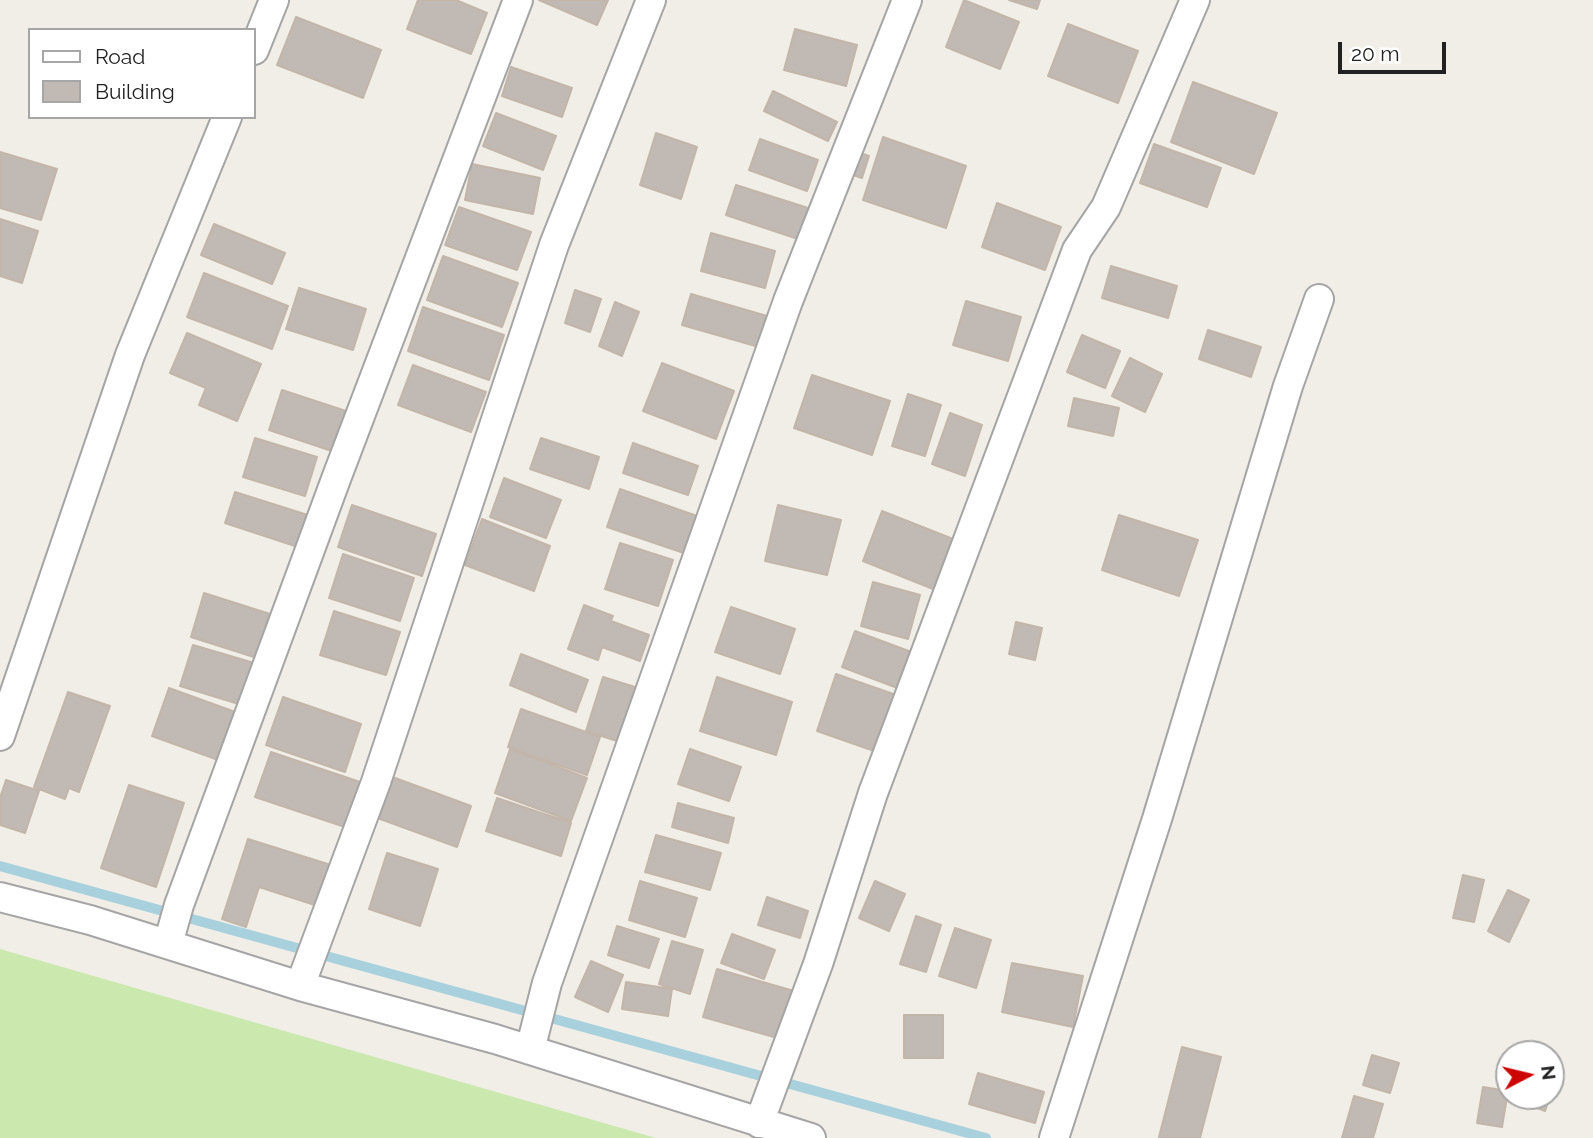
<!DOCTYPE html>
<style>
body{margin:0}
#map{position:relative;width:1593px;height:1138px;overflow:hidden;background:#f1eee7;font-family:Raleway,sans-serif}
canvas{display:block}
.legend{position:absolute;left:28px;top:28px;width:228px;height:91px;box-sizing:border-box;background:#fff;border:2px solid #a6a6a6;margin:0;padding:9px 12px;list-style:none;font-size:21px;color:#212121}
.legend li{display:flex;align-items:center;gap:14px;height:35px}
.legend b{width:35px;border:2px solid #a6a6a6}
.north{position:absolute;left:1495px;top:1040px;width:70px;height:70px;box-sizing:border-box;background:#fff;border:2px solid #a6a6a6;border-radius:50%;rotate:83deg;font-size:19px;font-weight:700;line-height:28px;text-align:center;color:#212121}
.north::after{content:'';display:block;margin:auto;width:24px;height:32px;background:#cc0605;clip-path:polygon(50% 0,100% 100%,50% 72%,0 100%)}
.scale{position:absolute;left:1338px;top:42px;width:108px;height:32px;box-sizing:border-box;border:4px solid #212121;border-top:0;padding-left:9px;font-size:21px;line-height:24px;white-space:nowrap;color:#212121;-webkit-text-stroke:5px #fff;paint-order:stroke}
</style>
<div id="map">
<canvas width="1593" height="1138"></canvas>
<ul class="legend">
<li><b style="height:9px;background:#fff"></b>Road</li>
<li><b style="height:19px;background:#c1bab4"></b>Building</li>
</ul>
<div class="north">N</div>
<div class="scale">20 m</div>
</div>
<script>
const g = document.querySelector('canvas').getContext('2d');
g.lineJoin = 'round';
function paint(path, color) {
  g.fillStyle = color;
  g.fill(path, 'evenodd');
}
function trace(path, color, width, dash) {
  g.strokeStyle = color;
  g.lineWidth = width;
  g.lineCap = dash ? 'butt' : 'round';
  g.setLineDash(dash || []);
  g.stroke(path);
}
paint(new Path2D(`
 M 0,949 L 656,1138 L 0,1138 Z`), '#cbe9af');
trace(new Path2D(`
 M 0,866 L 986,1138`), '#a9d1dd', 10);
const building = new Path2D(`
 M 418,0 L 456,0 L 487,13 L 471,54 L 407,29 Z
 M 539,0 L 608,0 L 597,25 Z
 M 964,0 L 1019,22 L 1000,69 L 946,47 Z
 M 1009,0 L 1040,0 L 1037,9 Z
 M 296,17 L 381,50 L 363,98 L 277,65 Z
 M 1068,24 L 1138,51 L 1118,103 L 1048,76 Z
 M 795,29 L 857,45 L 846,86 L 784,70 Z
 M 511,67 L 572,88 L 562,117 L 502,96 Z
 M 1193,82 L 1277,113 L 1254,174 L 1171,142 Z
 M 773,91 L 837,122 L 828,141 L 764,111 Z
 M 496,113 L 556,136 L 543,170 L 483,146 Z
 M 656,133 L 697,147 L 681,199 L 640,185 Z
 M 883,137 L 966,166 L 946,228 L 863,200 Z
 M 760,139 L 818,160 L 807,191 L 749,170 Z
 M 1154,144 L 1221,168 L 1207,207 L 1140,183 Z
 M 855,151 L 869,156 L 862,178 L 847,173 Z
 M 0,152 L 57,169 L 41,220 L 0,208 Z
 M 472,164 L 540,178 L 533,214 L 465,200 Z
 M 736,185 L 808,208 L 798,239 L 726,215 Z
 M 997,203 L 1061,227 L 1045,270 L 982,247 Z
 M 459,207 L 531,232 L 517,270 L 445,245 Z
 M 0,219 L 38,231 L 22,283 L 0,276 Z
 M 214,224 L 285,253 L 272,284 L 201,255 Z
 M 711,233 L 775,251 L 765,288 L 701,271 Z
 M 443,256 L 518,283 L 502,327 L 427,300 Z
 M 1111,266 L 1177,286 L 1168,318 L 1102,298 Z
 M 204,273 L 288,306 L 272,349 L 187,317 Z
 M 299,288 L 366,309 L 353,350 L 286,329 Z
 M 575,290 L 601,299 L 590,332 L 565,323 Z
 M 691,294 L 767,316 L 759,347 L 682,325 Z
 M 966,301 L 1021,317 L 1008,361 L 953,345 Z
 M 615,302 L 639,312 L 622,356 L 599,346 Z
 M 423,307 L 504,335 L 489,380 L 408,351 Z
 M 1208,330 L 1261,347 L 1251,377 L 1199,359 Z
 M 187,333 L 261,364 L 237,421 L 199,405 L 206,388 L 170,373 Z
 M 1082,335 L 1120,351 L 1105,388 L 1067,372 Z
 M 1130,358 L 1162,374 L 1145,412 L 1112,396 Z
 M 662,363 L 734,391 L 716,439 L 643,411 Z
 M 413,365 L 486,392 L 471,432 L 398,405 Z
 M 812,375 L 890,401 L 872,455 L 794,428 Z
 M 282,390 L 352,413 L 338,453 L 269,430 Z
 M 908,394 L 941,405 L 925,456 L 892,446 Z
 M 1074,398 L 1119,408 L 1113,436 L 1068,426 Z
 M 950,413 L 982,425 L 965,476 L 932,464 Z
 M 255,438 L 317,457 L 305,496 L 243,477 Z
 M 541,438 L 599,457 L 589,489 L 530,469 Z
 M 633,443 L 698,466 L 688,495 L 623,473 Z
 M 504,478 L 561,500 L 546,538 L 490,517 Z
 M 620,489 L 697,516 L 684,553 L 607,527 Z
 M 235,492 L 314,517 L 304,549 L 225,523 Z
 M 352,505 L 436,534 L 422,576 L 338,547 Z
 M 778,505 L 841,520 L 827,575 L 765,561 Z
 M 882,511 L 958,541 L 938,591 L 863,561 Z
 M 1119,515 L 1198,540 L 1179,596 L 1102,570 Z
 M 482,519 L 550,546 L 534,591 L 465,565 Z
 M 620,543 L 673,560 L 658,606 L 605,589 Z
 M 343,554 L 414,578 L 400,621 L 329,598 Z
 M 873,582 L 920,595 L 908,639 L 861,626 Z
 M 204,593 L 270,614 L 257,658 L 191,637 Z
 M 584,605 L 613,616 L 611,621 L 649,635 L 640,661 L 602,647 L 598,660 L 568,649 Z
 M 731,607 L 795,629 L 780,674 L 715,652 Z
 M 334,611 L 400,632 L 386,675 L 320,655 Z
 M 1016,622 L 1042,628 L 1035,660 L 1009,654 Z
 M 855,631 L 914,653 L 900,689 L 842,667 Z
 M 193,645 L 254,663 L 242,705 L 180,686 Z
 M 521,654 L 588,680 L 576,712 L 510,685 Z
 M 836,674 L 896,695 L 877,752 L 817,731 Z
 M 603,677 L 638,688 L 620,742 L 586,731 Z
 M 717,677 L 792,702 L 776,755 L 700,731 Z
 M 169,688 L 238,713 L 221,761 L 152,736 Z
 M 68,692 L 110,706 L 79,792 L 69,788 L 65,799 L 34,787 Z
 M 283,697 L 361,724 L 345,772 L 266,745 Z
 M 521,709 L 600,737 L 587,775 L 508,747 Z
 M 510,749 L 587,778 L 571,821 L 495,793 Z
 M 690,749 L 741,767 L 729,801 L 678,784 Z
 M 271,752 L 366,784 L 351,829 L 255,797 Z
 M 387,775 L 471,806 L 457,847 L 372,816 Z
 M 6,780 L 39,791 L 25,833 L 0,825 L 0,798 Z
 M 129,785 L 184,803 L 156,887 L 101,868 Z
 M 497,798 L 571,823 L 561,856 L 486,831 Z
 M 678,803 L 734,818 L 728,843 L 672,827 Z
 M 656,835 L 721,853 L 710,890 L 645,872 Z
 M 248,839 L 334,866 L 321,907 L 259,887 L 246,927 L 222,919 Z
 M 387,853 L 438,869 L 420,926 L 369,909 Z
 M 1463,875 L 1484,880 L 1474,922 L 1453,918 Z
 M 640,881 L 697,898 L 685,937 L 629,920 Z
 M 875,881 L 905,894 L 889,931 L 859,918 Z
 M 1508,890 L 1529,900 L 1509,942 L 1488,931 Z
 M 767,897 L 808,911 L 800,938 L 758,925 Z
 M 916,916 L 941,925 L 926,972 L 900,964 Z
 M 617,926 L 659,939 L 649,968 L 608,955 Z
 M 955,928 L 991,940 L 976,988 L 939,976 Z
 M 732,934 L 775,950 L 764,979 L 721,963 Z
 M 672,941 L 703,950 L 690,994 L 659,984 Z
 M 591,961 L 623,975 L 608,1012 L 575,997 Z
 M 1012,963 L 1083,976 L 1073,1027 L 1002,1012 Z
 M 717,969 L 794,991 L 781,1039 L 703,1017 Z
 M 626,982 L 672,989 L 668,1016 L 622,1009 Z
 M 904,1015 L 943,1015 L 943,1058 L 904,1058 Z
 M 1182,1047 L 1221,1057 L 1200,1138 L 1161,1138 L 1159,1137 Z
 M 1372,1055 L 1399,1063 L 1390,1093 L 1363,1085 Z
 M 1551,1068 L 1559,1071 L 1551,1094 Z
 M 978,1073 L 1044,1092 L 1035,1123 L 969,1104 Z
 M 1483,1087 L 1508,1091 L 1502,1127 L 1477,1123 Z
 M 1354,1096 L 1383,1104 L 1373,1138 L 1342,1138 Z
 M 1518,1096 L 1550,1096 L 1545,1111 L 1516,1100 Z`);
paint(building, '#c1bab4');
trace(building, '#c2b5aa', 2);
const minor = new Path2D(`
 M 254,50 L 274,0
 M 0,736 L 130,355 L 227,117
 M 0,897 L 90,920 L 300,986 L 495,1039 L 811,1138
 M 168,944 L 179,905 L 336,479 L 518,0
 M 300,986 L 376,782 L 554,245 L 651,0
 M 530,1050 L 547,983 L 788,301 L 907,0
 M 759,1123 L 818,964 L 873,793 L 1077,250 L 1106,207 L 1195,0
 M 1054,1138 L 1157,819 L 1288,386 L 1319,299`);
trace(minor, '#a5a5a5', 32);
trace(minor, '#fff', 28);
</script>
